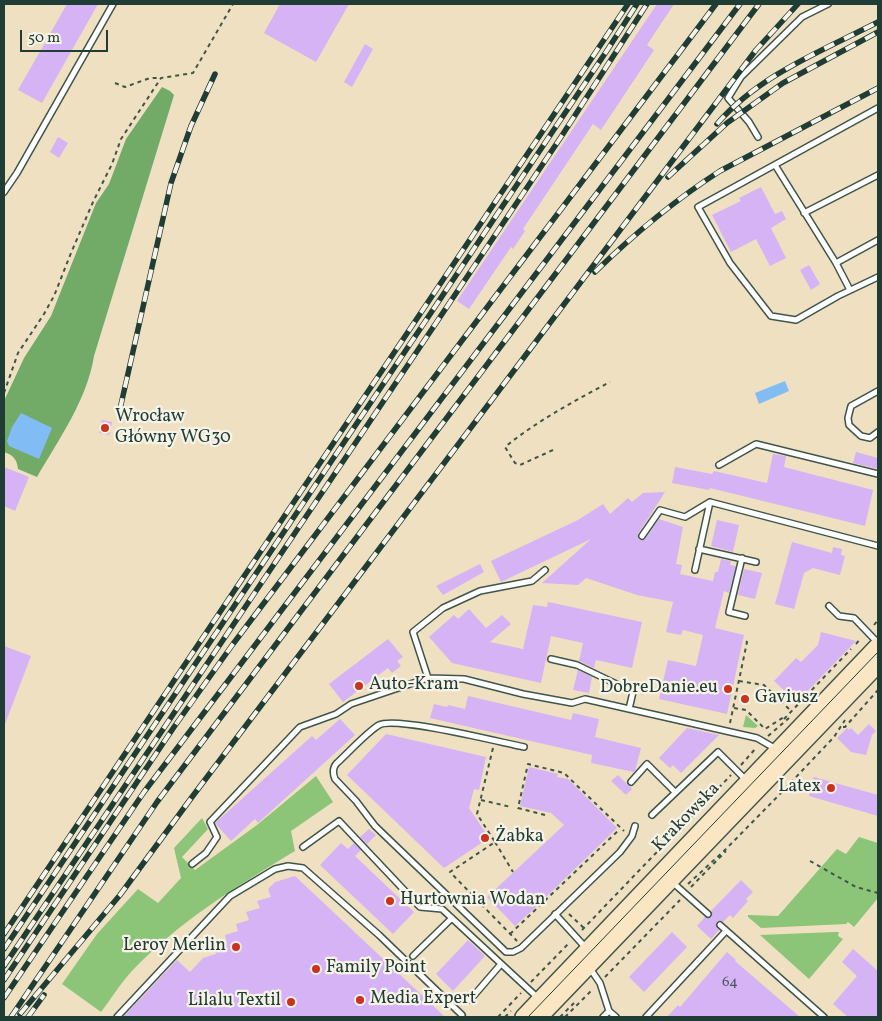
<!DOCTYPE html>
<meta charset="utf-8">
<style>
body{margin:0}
#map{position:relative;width:882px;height:1021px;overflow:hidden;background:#efe0c2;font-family:Vollkorn,serif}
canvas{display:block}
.frame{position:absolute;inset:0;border:5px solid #1f3d34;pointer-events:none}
.scale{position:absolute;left:20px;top:30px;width:88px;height:22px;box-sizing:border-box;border:2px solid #1f3d34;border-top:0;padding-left:6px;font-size:15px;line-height:18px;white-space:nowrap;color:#1f3d34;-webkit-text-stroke:4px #f7f3e8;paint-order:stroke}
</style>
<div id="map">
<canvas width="882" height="1021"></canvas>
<div class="frame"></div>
<div class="scale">50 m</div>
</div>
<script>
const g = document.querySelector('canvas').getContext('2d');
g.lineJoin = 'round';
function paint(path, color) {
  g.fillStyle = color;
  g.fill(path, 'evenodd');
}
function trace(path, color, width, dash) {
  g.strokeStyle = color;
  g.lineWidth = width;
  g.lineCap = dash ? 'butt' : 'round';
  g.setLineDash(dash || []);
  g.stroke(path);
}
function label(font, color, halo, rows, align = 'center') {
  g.font = font + ' Vollkorn,serif';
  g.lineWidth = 4.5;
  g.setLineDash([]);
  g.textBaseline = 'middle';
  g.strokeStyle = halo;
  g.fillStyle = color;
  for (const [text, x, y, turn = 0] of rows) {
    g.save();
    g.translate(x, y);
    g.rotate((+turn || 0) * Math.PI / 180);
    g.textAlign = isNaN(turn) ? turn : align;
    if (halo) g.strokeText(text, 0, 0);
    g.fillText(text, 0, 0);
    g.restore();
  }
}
paint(new Path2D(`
 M 746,715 L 758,726 L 755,728 L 743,727 Z
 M 316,776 L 333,802 L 291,831 L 295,851 C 237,886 178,922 131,972 C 120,984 111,999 101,1012 L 62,984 L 97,934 L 138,889 L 158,903 L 181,878 L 174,848 L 202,818 L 208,829 L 182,857 L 195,870 L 257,825 Z
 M 859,837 L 878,843 L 878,898 L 854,927 L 848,922 L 846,924 L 761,928 L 748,917 L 748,915 L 778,916 L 837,849 L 846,854 Z
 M 834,932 L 839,932 L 838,936 L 843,939 L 809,979 L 760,935 Z`), '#8dc578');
paint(new Path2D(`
 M 162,87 L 170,91 L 174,95 L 94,356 C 87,400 59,439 37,477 L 18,469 C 17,459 13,455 4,452 L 4,401 L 24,358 L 51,316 L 96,203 L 109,184 L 126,139 Z`), '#72aa68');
paint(new Path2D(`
 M 785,381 L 789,391 L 759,404 L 755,393 Z
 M 21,413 L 52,428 L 39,459 L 9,446 L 7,441 L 12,427 Z`), '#81bdf4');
paint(new Path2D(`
 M 67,4 L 98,4 L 42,103 L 18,90 Z
 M 280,4 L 349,4 L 316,62 L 264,33 Z
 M 657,4 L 674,4 L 647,45 L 654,50 L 601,130 L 593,124 L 523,229 L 525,231 L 513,249 L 511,247 L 469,309 L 457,301 Z
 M 365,44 L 373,49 L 352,87 L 344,82 Z
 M 58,137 L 68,143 L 59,158 L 50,152 Z
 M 761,187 L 775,214 L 782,211 L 786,219 L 771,228 L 786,258 L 770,266 L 756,239 L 731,252 L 712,215 L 741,201 L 739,198 Z
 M 809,265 L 820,284 L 811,290 L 800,270 Z
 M 102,420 L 112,422 L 109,435 L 99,433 Z
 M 856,452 L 878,458 L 878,469 L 853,463 Z
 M 773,454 L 786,456 L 784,467 L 873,490 L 865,526 L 710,488 L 709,490 L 672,483 L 675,467 L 712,474 L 714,471 L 767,483 Z
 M 4,467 L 29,477 L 15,511 L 4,506 Z
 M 665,492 L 638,534 L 639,539 L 642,540 L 645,539 L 659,519 L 683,527 L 676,564 L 682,565 L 680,574 L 713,581 L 715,572 L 718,572 L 721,559 L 731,561 L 730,565 L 736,566 L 729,593 L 724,591 L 715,628 L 744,635 L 727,714 L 659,699 L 668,660 L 696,666 L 703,635 L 683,630 L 681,635 L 666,632 L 673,602 L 637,595 L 586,578 L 578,585 L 542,583 L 591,539 L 501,582 L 491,561 L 578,520 L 603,504 L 610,514 L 628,498 L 632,502 L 643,493 Z
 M 717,520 L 739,525 L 733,552 L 711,546 Z
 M 792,542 L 832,553 L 833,547 L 842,549 L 841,555 L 845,556 L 840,575 L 813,568 L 804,573 L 794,609 L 775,604 Z
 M 480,564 L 484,572 L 443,595 L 436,586 Z
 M 744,569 L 762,573 L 755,599 L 738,595 Z
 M 548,602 L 642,622 L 632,668 L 596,660 L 594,668 L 579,661 L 583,643 L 551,636 L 541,683 L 452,663 L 429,637 L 454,615 L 458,619 L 469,609 L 486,628 L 502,615 L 511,624 L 490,642 L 523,649 L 533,605 L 547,607 Z
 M 821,632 L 856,641 L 797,702 L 774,681 L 796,658 L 801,662 L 818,645 Z
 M 388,639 L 403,657 L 397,661 L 401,666 L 392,673 L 388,668 L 343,702 L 329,684 Z
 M 4,646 L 31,656 L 5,724 L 4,724 Z
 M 578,670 L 592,677 L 589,693 L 573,690 Z
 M 468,696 L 571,720 L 573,713 L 599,719 L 595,737 L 641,748 L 635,771 L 634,772 L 591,763 L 592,755 L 430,718 L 434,704 L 447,707 L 448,705 L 465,709 Z
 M 340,719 L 355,735 L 258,823 L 255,819 L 231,841 L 215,823 L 312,736 L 316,740 Z
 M 869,724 L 876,731 L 872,735 L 866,755 L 851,752 L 837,738 L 847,728 L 849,730 L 851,728 L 858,735 Z
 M 687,728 L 719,735 L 681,773 L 673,765 L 670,768 L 659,758 Z
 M 386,734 L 486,757 L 479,790 L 474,789 L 469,808 L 489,838 L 444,868 L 347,775 Z
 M 529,767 L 558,774 L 557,777 L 568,779 L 617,828 L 546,897 L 536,903 L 537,906 L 515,926 L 487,897 L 564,825 L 551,813 L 520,806 Z
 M 618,775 L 632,789 L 626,795 L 611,781 Z
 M 814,777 L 878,795 L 878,816 L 809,796 Z
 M 369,829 L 376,835 L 367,844 L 360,837 Z
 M 341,843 L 348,849 L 354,843 L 361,850 L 355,856 L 414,912 L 393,934 L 320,865 Z
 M 295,876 L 445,1017 L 123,1017 L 177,960 L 190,972 L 203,958 L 216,954 L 214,947 L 227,943 L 225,935 L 238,931 L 236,924 L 249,920 L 246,912 L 260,908 L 257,901 L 271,897 L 268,889 L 275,882 Z
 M 741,880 L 753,892 L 746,899 L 748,901 L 733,918 L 730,915 L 723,922 L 720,921 L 717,922 L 716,926 L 719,930 L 711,939 L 697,926 L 705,917 L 711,917 L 712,914 L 711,911 Z
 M 672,932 L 687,947 L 644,992 L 629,977 Z
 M 468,940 L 485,956 L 453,991 L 436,974 Z
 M 853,949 L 878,971 L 878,1017 L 848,1017 L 833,1004 L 857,976 L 842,962 Z
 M 727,952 L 736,960 L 735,961 L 800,1017 L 667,1017 L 678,1005 L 680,1007 Z`), '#d6b3f4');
const service = new Path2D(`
 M 878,108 L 698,207 L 730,263 L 771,316 L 796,320 L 838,296 L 878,277
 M 758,137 L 749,122 L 728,98 L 741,77 L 802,17 L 828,4
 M 775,165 L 836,263 L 878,240
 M 4,192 L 17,173 L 113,4
 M 804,213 L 878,175
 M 836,263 L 850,290
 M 878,391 L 851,406 L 848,418 L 849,425 L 861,436 L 870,438 L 878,432
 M 719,465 L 756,444 L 878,474
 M 642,536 L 660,510 L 685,517 L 710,502 L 878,546
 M 699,549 L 756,562
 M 742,558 L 729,612 L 745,616
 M 695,570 L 710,502
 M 829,606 L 839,616 L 854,618 L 878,643
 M 551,659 L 577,665 L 633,692 L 629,709
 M 428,678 L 413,632 L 443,608 L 480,591 L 532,581 L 545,570
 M 524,747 C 499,742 396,716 379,725 C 367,732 347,754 336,764 C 332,769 333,774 335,779 L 356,801 L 375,826 L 506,952 L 513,952 L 521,948 L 620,852 L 632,836 L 635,826
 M 631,782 L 647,764 L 675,792
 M 652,815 L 718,752 L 746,780
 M 303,847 L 339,821 L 420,907 L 442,909 L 538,998
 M 192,864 L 206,853 L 217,837 L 210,822 L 300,727 L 336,714 L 351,704 L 428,678 L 464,679 L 523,694 L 572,703 L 585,699 L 757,738 L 776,749
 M 671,881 L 708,914
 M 555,914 L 586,948
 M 720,925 L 824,1017
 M 413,956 L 452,918
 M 589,967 L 600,983 L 609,1011 L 603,1017
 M 470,1000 L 501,964
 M 609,1011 L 616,1017
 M 117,1017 L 230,896 L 275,869 L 288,866 L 303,868 L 379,935 L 462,1015
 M 646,1017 L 726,931`);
const secondary = new Path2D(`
 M 523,1017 L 878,645
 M 540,1017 L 878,665`);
trace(service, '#3e5549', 8);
trace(secondary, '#3e5549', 18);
trace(new Path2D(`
 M 115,83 L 125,87 L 150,78 L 160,78
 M 4,393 L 18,353 L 44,314 L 54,296 L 71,253 L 93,202 L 112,164 L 121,139 L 161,78 L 193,73 L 233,4
 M 553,450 L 520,465 L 515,463 L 505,447 C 537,421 574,401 610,382
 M 874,625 L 878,620
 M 856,644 L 861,638
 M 739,681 L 764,685 L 791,711
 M 734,708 L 746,710 L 765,729 L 784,717
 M 784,719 L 851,649
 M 730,723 L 747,642 L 743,640
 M 843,727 L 845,727 L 878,690
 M 768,736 L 789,718
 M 493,748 L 477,814 L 495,842 L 450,872 L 517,941
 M 741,765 L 756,748
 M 481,800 L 511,807
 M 545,815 L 518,808 L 528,764 L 564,773 L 624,831
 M 682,830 L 690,818 L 731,775
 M 495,842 L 513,872
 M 810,861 L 856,887 L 878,893
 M 688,884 L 726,849 L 779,795 L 834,737 L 845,720
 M 691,887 L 726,851
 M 569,914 L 584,928
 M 582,930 L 678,830 L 679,831
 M 510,934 L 620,829
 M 605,977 L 680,900
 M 531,982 L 570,942
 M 498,1017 L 521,993
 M 505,1017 L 511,1011
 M 560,1017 L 574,1003
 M 565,1017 L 593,989`), '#3e5549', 2, [4, 4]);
trace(service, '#fff', 5);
trace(secondary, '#fbe6c4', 15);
trace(new Path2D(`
 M 528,1017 L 878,652`), '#1f3d34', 1);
const rail = new Path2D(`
 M 717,124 C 759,75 822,51 878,22
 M 668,177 L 727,123 L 783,83 L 878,32
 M 595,272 C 633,235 675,200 720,171 L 878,88
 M 120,409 L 171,183 L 191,126 L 215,74
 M 4,934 L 628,4
 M 4,949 L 608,49 L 637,4
 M 4,966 L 561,137 L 647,4
 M 4,980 L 174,727 L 233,644 L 716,4
 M 4,998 L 144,792 L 740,4
 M 20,1014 L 120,895 L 192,797 L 756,50 L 798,4
 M 11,1017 L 157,802 L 759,4
 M 28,1017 L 44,995`);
trace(rail, '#1f3d34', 5.5);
trace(rail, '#f7f3e8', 4, [11]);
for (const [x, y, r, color] of [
 [105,428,5,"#c8321e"],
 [359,686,5,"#c8321e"],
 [728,689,5,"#c8321e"],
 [745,699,5,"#c8321e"],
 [831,788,5,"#c8321e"],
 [485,838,5,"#c8321e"],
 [390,901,5,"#c8321e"],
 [236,947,5,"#c8321e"],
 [316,969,5,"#c8321e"],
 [360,1000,5,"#c8321e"],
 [291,1002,5,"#c8321e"]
]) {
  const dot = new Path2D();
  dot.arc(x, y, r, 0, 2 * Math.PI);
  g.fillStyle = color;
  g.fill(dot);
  trace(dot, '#f7f3e8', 2);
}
label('15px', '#4d5a64', null, [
 ["64",730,983]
]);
label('18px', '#1f3d34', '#f7f3e8', [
 ["Wrocław",115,418],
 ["Główny WG30",115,439],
 ["Auto-Kram",369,686],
 ["DobreDanie.eu",718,689,"right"],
 ["Gaviusz",755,699],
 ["Latex",821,788,"right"],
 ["Żabka",495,838],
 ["Hurtownia Wodan",400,901],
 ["Leroy Merlin",226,947,"right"],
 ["Family Point",326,969],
 ["Media Expert",370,1000],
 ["Lilalu Textil",281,1002,"right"]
], 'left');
label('18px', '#1f3d34', '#f7f3e8', [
 ["Krakowska",687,818,-46]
]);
</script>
